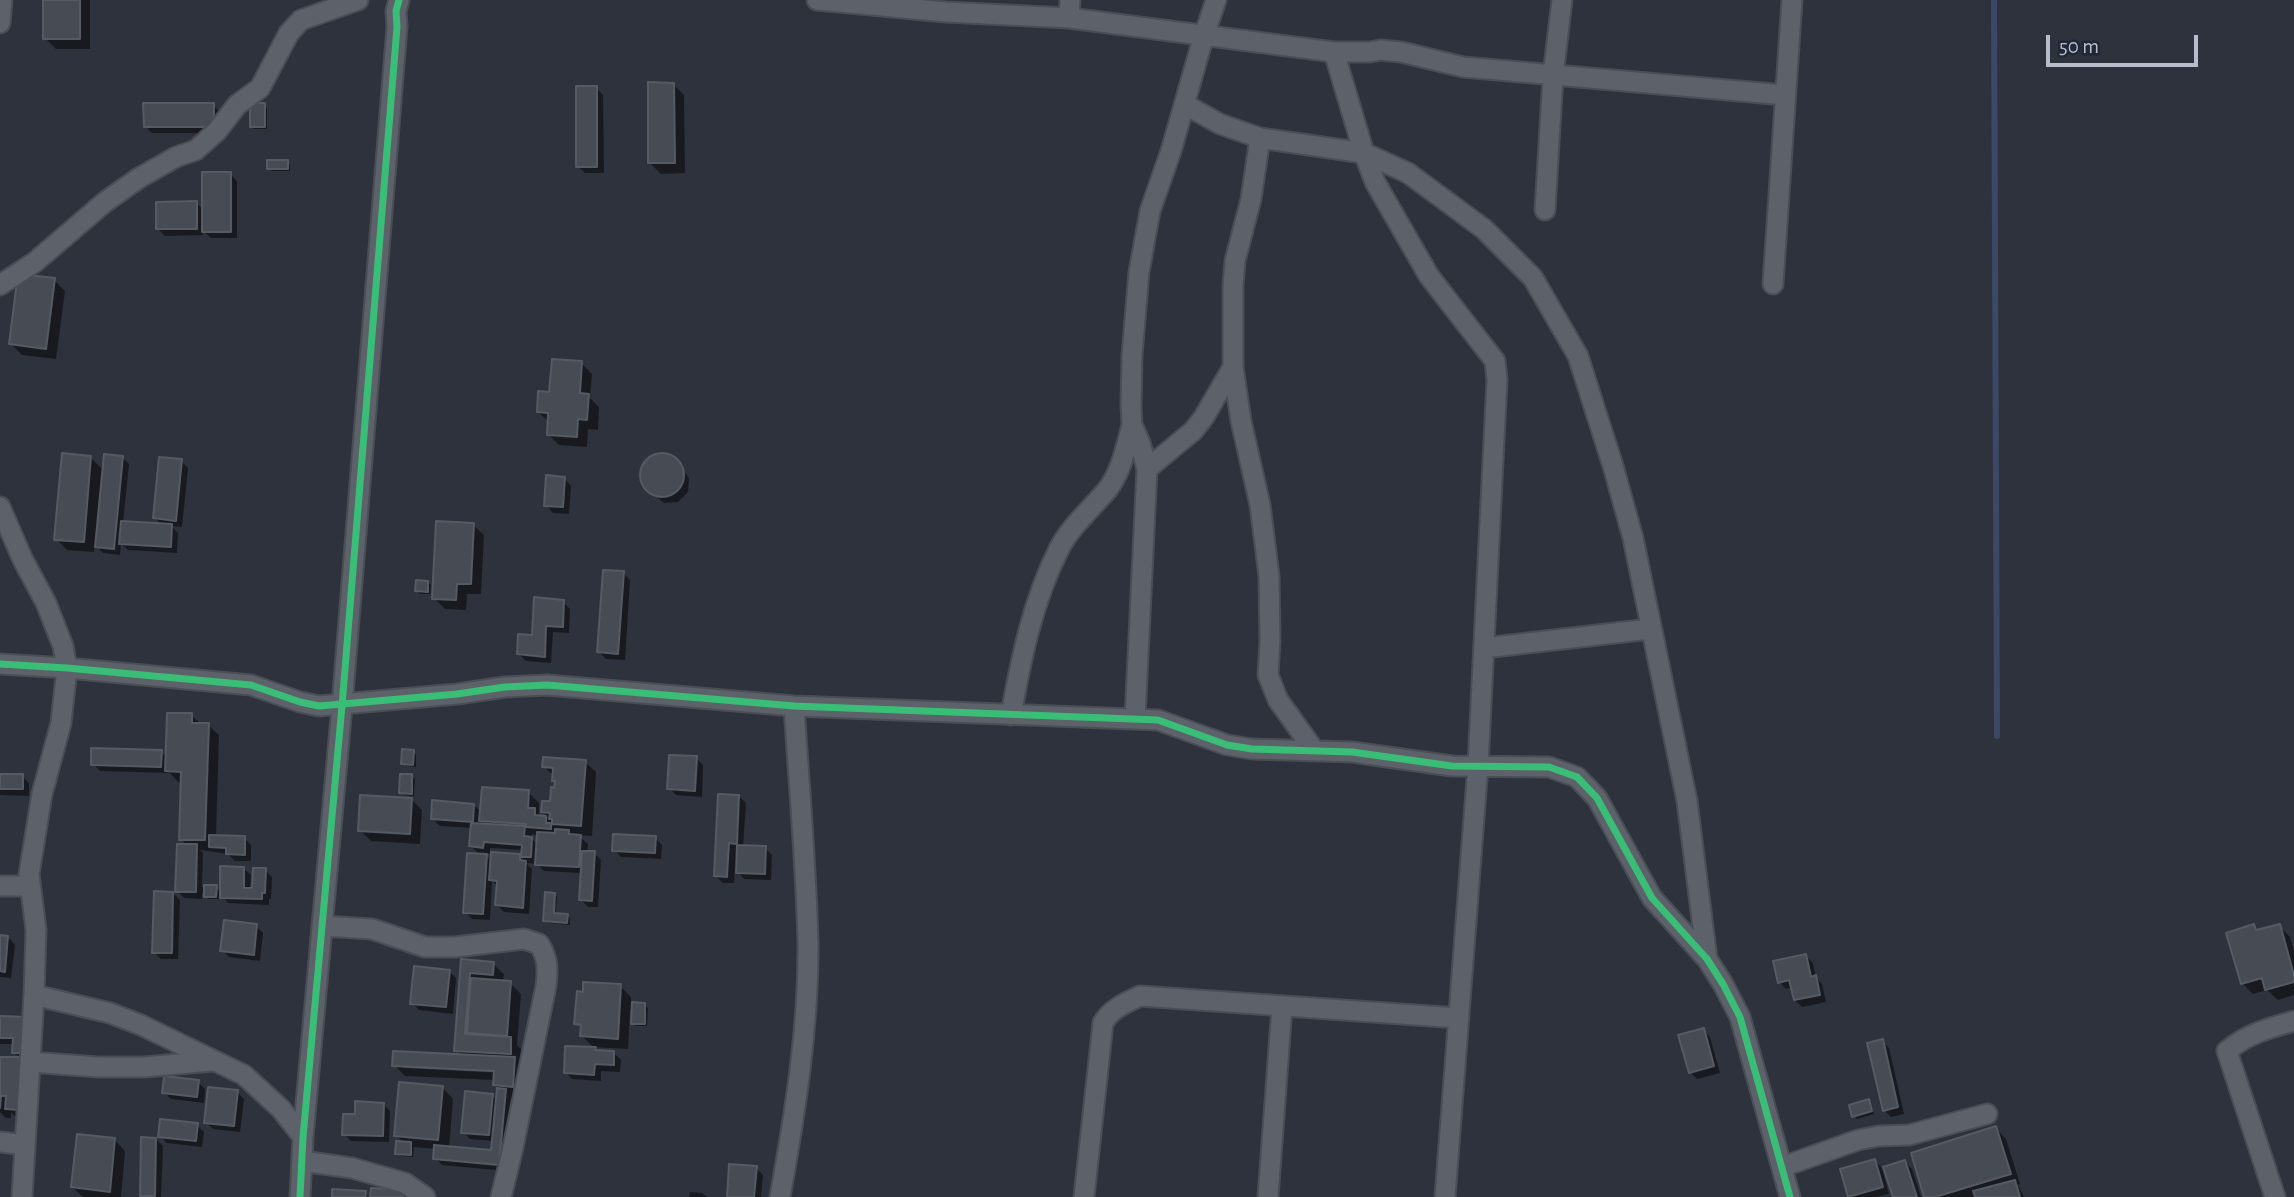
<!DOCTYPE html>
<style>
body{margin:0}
#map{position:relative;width:2294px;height:1197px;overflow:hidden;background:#2d323c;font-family:"Alegreya Sans",sans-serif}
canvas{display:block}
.scale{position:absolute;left:2046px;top:35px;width:152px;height:32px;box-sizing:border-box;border:4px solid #b8bdcb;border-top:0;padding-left:9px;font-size:21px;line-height:24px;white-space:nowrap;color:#b8bdcb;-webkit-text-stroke:5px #202737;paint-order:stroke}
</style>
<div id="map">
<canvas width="2294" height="1197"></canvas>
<div class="scale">50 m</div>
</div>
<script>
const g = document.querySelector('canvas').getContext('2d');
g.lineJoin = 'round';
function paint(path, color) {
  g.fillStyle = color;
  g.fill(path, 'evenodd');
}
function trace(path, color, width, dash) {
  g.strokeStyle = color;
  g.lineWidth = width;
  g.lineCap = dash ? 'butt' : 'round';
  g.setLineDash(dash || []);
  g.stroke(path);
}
paint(new Path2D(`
 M 44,0 L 90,0 L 90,49 L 56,49 L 45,38 Z
 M 673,84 L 684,95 L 685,173 L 661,174 L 650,163 Z
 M 596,88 L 603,95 L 604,173 L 585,173 L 578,166 Z
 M 213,105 L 220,112 L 220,133 L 152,133 L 145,126 Z
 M 264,105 L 267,108 L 267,129 L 254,129 L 251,126 Z
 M 287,162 L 290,165 L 290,171 L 272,171 L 269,168 Z
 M 230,174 L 237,181 L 237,238 L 211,238 L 203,231 L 203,235 L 165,236 L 158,229 L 196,203 L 204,210 Z
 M 54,280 L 65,291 L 56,359 L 22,355 L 11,344 Z
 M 581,363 L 592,374 L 590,398 L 599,407 L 598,430 L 588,429 L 587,447 L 559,445 L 548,434 L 549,422 L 538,412 L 551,394 Z
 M 667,456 L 681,467 L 689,478 L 688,492 L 678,502 L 664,503 L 653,494 L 645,486 L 642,473 L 644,466 L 654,457 Z
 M 90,457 L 104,471 L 122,457 L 129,464 L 123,523 L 163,526 L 155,518 L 181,461 L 188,468 L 182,527 L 171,526 L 178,533 L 177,553 L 128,550 L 121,544 L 120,555 L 103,553 L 95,544 L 94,552 L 67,550 L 56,539 Z
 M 564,478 L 571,486 L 569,514 L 553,513 L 546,505 Z
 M 473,525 L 484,535 L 481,594 L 467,594 L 466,610 L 445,609 L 434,598 Z
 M 623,573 L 630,580 L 625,660 L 606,659 L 599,652 Z
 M 428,582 L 431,585 L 430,594 L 420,594 L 417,591 Z
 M 563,602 L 570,609 L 569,633 L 553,632 L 551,663 L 526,661 L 519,654 Z
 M 191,715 L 201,724 L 208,725 L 219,735 L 216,837 L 244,838 L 251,845 L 251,861 L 235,861 L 228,854 L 200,850 L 203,853 L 202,887 L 216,887 L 221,893 L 243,868 L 251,875 L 250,890 L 254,890 L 265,870 L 272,877 L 271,899 L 269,899 L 269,905 L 228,903 L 219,893 L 219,899 L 209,899 L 202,893 L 202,899 L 184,898 L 177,891 L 188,846 L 181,839 L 183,782 L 178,782 L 170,773 L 100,771 L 93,764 L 161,752 L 168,758 Z
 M 413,751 L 416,755 L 416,767 L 406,766 L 403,763 Z
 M 696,758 L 703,765 L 702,797 L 676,795 L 669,788 Z
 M 585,762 L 596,772 L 592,836 L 578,835 L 588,844 L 587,853 L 594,853 L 601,860 L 598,907 L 588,907 L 581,900 L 582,873 L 544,871 L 537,864 L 526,863 L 532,869 L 529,914 L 504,912 L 497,905 L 498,887 L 492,881 L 490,920 L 472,919 L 465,912 L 481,856 L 471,846 L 473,828 L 440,826 L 433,819 L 474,805 L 482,813 L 528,792 L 539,803 L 539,814 L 542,817 L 549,818 L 543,812 L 552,803 L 556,783 L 554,780 L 554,776 L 544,767 ZM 532,834 L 539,837 L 538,845 L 531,838 ZM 490,848 L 523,850 L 523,859 L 519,855 L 490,853 ZM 484,853 L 493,854 L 492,862 Z
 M 0,775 L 22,776 L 29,783 L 29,796 L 0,795 Z
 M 411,776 L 415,779 L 414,796 L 404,795 L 401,792 Z
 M 739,796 L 746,803 L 743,847 L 765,848 L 772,855 L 771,880 L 744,879 L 735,869 L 734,883 L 723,883 L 716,876 Z
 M 411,799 L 422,810 L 420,844 L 371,841 L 360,830 Z
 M 655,838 L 662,845 L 661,859 L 621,857 L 614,850 Z
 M 173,893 L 180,900 L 178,959 L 161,959 L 154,952 Z
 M 555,894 L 557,897 L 556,914 L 567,915 L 570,918 L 570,925 L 548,923 L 545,920 Z
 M 256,926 L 263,933 L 260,961 L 229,957 L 222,950 Z
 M 2254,926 L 2259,931 L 2279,926 L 2290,937 L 2294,951 L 2294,995 L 2278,1000 L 2267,990 L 2253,994 L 2242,983 Z
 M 0,937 L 8,937 L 15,945 L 11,978 L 0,977 Z
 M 1806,956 L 1813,963 L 1816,978 L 1822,984 L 1826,1002 L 1802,1007 L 1795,1000 L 1793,987 L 1786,989 L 1779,982 Z
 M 463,961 L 493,964 L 504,974 L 503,982 L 510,983 L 521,994 L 517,1045 L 522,1050 L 524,1097 L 513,1096 L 506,1171 L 442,1165 L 435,1158 L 436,1149 L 414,1147 L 413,1157 L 400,1156 L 397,1153 L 404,1143 L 396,1135 L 443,1088 L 453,1099 L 449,1148 L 493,1152 L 494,1141 L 470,1139 L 463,1132 L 492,1095 L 498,1101 L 499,1089 L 495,1085 L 495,1080 L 405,1076 L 394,1065 L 462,1056 L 456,1050 ZM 403,1065 L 503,1069 L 503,1073 L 403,1068 Z
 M 449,971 L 456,978 L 453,1014 L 419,1010 L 412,1003 Z
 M 620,986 L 631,997 L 631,1004 L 645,1005 L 648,1008 L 647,1026 L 636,1026 L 633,1023 L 633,1010 L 630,1010 L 628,1049 L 593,1047 L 582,1036 L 582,1029 L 576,1023 Z
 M 0,1018 L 27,1019 L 18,1119 L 11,1112 L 11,1118 L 6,1118 L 0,1112 L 0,1058 L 21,1059 L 14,1052 L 14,1044 L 0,1044 Z
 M 1703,1030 L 1710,1037 L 1720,1073 L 1697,1079 L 1690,1072 Z
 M 1882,1041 L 1889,1048 L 1904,1114 L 1891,1117 L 1884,1110 Z
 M 595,1049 L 598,1052 L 614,1053 L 621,1060 L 620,1072 L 601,1071 L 601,1081 L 572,1079 L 565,1072 Z
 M 198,1082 L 205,1089 L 204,1103 L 171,1099 L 164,1092 Z
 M 237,1092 L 244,1099 L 240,1132 L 213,1129 L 206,1122 Z
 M 1869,1101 L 1874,1114 L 1857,1119 L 1854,1116 Z
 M 383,1104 L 390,1111 L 389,1142 L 351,1141 L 344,1134 L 356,1116 Z
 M 197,1125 L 204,1132 L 202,1147 L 167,1143 L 160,1136 Z
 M 1996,1128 L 2006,1139 L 2020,1184 L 2018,1185 L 2024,1197 L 1926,1197 Z
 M 156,1139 L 163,1146 L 161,1197 L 144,1197 L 142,1195 Z
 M 115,1140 L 125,1151 L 121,1197 L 83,1197 L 72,1187 Z
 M 1875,1161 L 1882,1168 L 1889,1194 L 1876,1197 L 1851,1197 L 1850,1196 Z
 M 1905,1162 L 1912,1169 L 1921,1197 L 1895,1197 Z
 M 756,1168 L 763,1175 L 761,1197 L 728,1197 Z
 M 690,1192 L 702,1193 L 707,1197 L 689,1197 Z`), '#0007');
trace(new Path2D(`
 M 1994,0 L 1997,736`), '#3c4966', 6);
const building = new Path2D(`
 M 43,0 L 80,0 L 80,39 L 43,39 Z
 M 648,82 L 674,83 L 675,163 L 648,163 Z
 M 576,86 L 597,86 L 597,167 L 576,167 Z
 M 143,103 L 214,103 L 214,127 L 144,127 Z
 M 250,103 L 265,103 L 265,127 L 250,127 Z
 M 267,160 L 288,160 L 288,169 L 267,169 Z
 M 202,172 L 231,172 L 231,232 L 202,232 Z
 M 197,201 L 197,229 L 156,229 L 156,202 Z
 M 18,274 L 55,278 L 46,349 L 9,344 Z
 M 552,359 L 582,361 L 580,393 L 589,394 L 587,420 L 578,419 L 577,437 L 547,435 L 548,413 L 537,412 L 538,391 L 549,392 Z
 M 62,453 L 91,456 L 84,542 L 54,540 Z
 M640 475a22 22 0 1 1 44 0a22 22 0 1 1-44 0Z
 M 104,454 L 123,456 L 114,549 L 95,547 Z
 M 159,457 L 182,459 L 176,521 L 153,518 Z
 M 546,475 L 565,477 L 563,507 L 544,506 Z
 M 121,521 L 172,524 L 171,547 L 119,544 Z
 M 436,521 L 474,523 L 471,584 L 457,584 L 456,600 L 432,599 Z
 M 603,570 L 624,571 L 618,654 L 597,652 Z
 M 416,580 L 428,581 L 428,592 L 415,591 Z
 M 534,597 L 564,600 L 563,627 L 546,626 L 545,657 L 517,654 L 518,634 L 532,635 Z
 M 167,713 L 192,713 L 192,723 L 209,723 L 205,840 L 179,840 L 181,772 L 165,771 Z
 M 91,748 L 162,750 L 161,767 L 91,765 Z
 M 402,749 L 414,750 L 413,765 L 401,764 Z
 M 669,755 L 697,756 L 695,791 L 667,789 Z
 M 543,757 L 586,760 L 581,826 L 552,824 L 552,819 L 549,819 L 550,813 L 541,812 L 542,801 L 550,801 L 551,787 L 554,788 L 555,781 L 552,781 L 553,768 L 542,767 Z
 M 0,774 L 23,774 L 23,789 L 0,789 Z
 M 400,774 L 412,774 L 412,794 L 399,793 Z
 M 482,787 L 529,790 L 528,808 L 535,808 L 535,815 L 546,816 L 546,823 L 551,823 L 551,829 L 526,827 L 526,824 L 479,821 Z
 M 718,794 L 739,795 L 737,844 L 729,843 L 727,877 L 714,876 Z
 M 360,795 L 412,798 L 410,834 L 358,831 Z
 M 432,800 L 474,804 L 473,822 L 431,819 Z
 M 471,823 L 525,826 L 524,836 L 532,837 L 531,857 L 521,857 L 522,845 L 484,842 L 483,848 L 469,846 Z
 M 555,829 L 569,830 L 569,834 L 581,835 L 579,867 L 535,865 L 537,832 L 555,833 Z
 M 613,834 L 656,836 L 655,853 L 612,851 Z
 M 209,835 L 245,836 L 245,855 L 226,854 L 226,848 L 209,847 Z
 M 177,844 L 197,844 L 196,892 L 175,892 Z
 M 737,845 L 766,846 L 765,874 L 736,873 Z
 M 582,851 L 595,851 L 592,901 L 579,900 Z
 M 491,852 L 520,854 L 520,860 L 526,861 L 523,908 L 495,905 L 497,881 L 489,880 Z
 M 467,853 L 487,854 L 483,914 L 463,913 Z
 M 220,866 L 244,867 L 244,888 L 252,888 L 253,868 L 266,868 L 265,893 L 262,893 L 262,899 L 220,898 Z
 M 204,885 L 217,885 L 216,897 L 204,897 Z
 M 154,891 L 173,892 L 172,953 L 152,953 Z
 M 545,892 L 555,893 L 554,913 L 568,914 L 567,923 L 543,921 Z
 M 224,920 L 257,924 L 254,955 L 220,951 Z
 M 2254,924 L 2256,930 L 2280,924 L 2294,975 L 2294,982 L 2265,990 L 2262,978 L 2241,984 L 2226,933 Z
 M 0,935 L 8,936 L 5,972 L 0,971 Z
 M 1806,954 L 1811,977 L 1816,975 L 1820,995 L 1794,1000 L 1789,980 L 1778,983 L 1773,961 Z
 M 461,959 L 494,962 L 493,975 L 470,973 L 465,1034 L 511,1037 L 511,1054 L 454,1051 Z
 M 414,966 L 450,970 L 446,1007 L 410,1004 Z
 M 471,978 L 511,981 L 507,1036 L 467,1033 Z
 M 583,982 L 621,984 L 618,1039 L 580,1036 L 581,1025 L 574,1024 L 577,991 L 583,992 Z
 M 632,1002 L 645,1003 L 645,1024 L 631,1024 Z
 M 0,1016 L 28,1017 L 27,1053 L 12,1053 L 13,1038 L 0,1038 Z
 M 1704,1028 L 1714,1066 L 1689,1073 L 1678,1035 Z
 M 1883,1039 L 1898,1107 L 1883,1111 L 1867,1043 Z
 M 565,1046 L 596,1047 L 595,1050 L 614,1051 L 614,1065 L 595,1064 L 594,1075 L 564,1073 Z
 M 393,1051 L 515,1057 L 513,1087 L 493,1085 L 494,1071 L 392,1066 Z
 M 0,1057 L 21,1057 L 19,1110 L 5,1109 L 6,1096 L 1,1096 L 0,1108 Z
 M 164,1076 L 199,1080 L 197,1097 L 162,1093 Z
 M 399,1082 L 443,1086 L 438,1140 L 394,1136 Z
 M 208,1087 L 238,1090 L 234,1126 L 204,1123 Z
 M 497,1088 L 506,1089 L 499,1165 L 433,1159 L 434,1145 L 491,1150 Z
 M 465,1091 L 493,1094 L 489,1135 L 461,1133 Z
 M 1869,1099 L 1872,1111 L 1852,1117 L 1849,1105 Z
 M 355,1101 L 384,1103 L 383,1136 L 342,1135 L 343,1114 L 355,1114 Z
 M 160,1119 L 198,1123 L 196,1141 L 158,1137 Z
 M 1996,1126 L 2011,1174 L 1935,1197 L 1924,1197 L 1911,1153 Z
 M 77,1134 L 115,1138 L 110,1192 L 71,1187 Z
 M 141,1137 L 156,1138 L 155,1196 L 140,1196 Z
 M 396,1141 L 411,1142 L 411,1155 L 395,1154 Z
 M 1875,1159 L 1883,1187 L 1848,1197 L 1840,1169 Z
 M 1905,1160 L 1917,1197 L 1893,1197 L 1883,1167 Z
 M 729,1164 L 757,1166 L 754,1197 L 727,1197 Z
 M 2015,1180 L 2020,1197 L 1975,1197 L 1973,1191 Z
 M 371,1188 L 404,1190 L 403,1197 L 370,1197 Z
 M 332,1189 L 366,1191 L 365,1197 L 332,1197 Z`);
paint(building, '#474b54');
trace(building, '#555a63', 2);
const minor = new Path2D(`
 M 817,0 L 946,12 L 1069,18 L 1334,52 L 1370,52 L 1380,50 L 1401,52 L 1463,67 L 1785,95
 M 1069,18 L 1070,0
 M 0,23 L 2,0
 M 1334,52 L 1364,153 L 1375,182 L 1429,276 L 1495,361 L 1497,380 L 1478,765 L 1445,1197
 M 1184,104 L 1220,124 L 1260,138 L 1364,153 L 1408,173 L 1484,229 L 1533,278 L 1578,356 L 1613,466 L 1633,538 L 1687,801 L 1707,959
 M 1260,138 L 1251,199 L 1235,261 L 1233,286 L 1233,367 L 1241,421 L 1260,505 L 1269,576 L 1270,641 L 1268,675 L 1278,700 L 1314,750
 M 1545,210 L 1553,76 L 1562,0
 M 1773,284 L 1792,0
 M 0,285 L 35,262 L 105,202 L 139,178 L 176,157 L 196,150 L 217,131 L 237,105 L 260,88 L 289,33 L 301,20 L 358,0
 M 1147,469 L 1193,431 L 1204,417 L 1233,367
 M 0,507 L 23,560 L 46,603 L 63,646 L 67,668 L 61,723 L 42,794 L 29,874 L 36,930 L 34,995 L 22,1197
 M 1484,648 L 1650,629
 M 0,664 L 67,668 L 251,685 L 300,702 L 319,706 L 457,694 L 505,687 L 547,685 L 794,706 L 1158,720 L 1227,745 L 1252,749 L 1352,752 L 1452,766 L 1549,767 L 1577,777 L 1597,798 L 1652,898 L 1707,959 L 1723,984 L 1740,1017 L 1790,1197
 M 1011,715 C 1021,659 1033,600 1059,549 C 1070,527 1091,509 1107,490 C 1121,473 1126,447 1132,425
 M 1135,719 L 1147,469 L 1140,443 L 1132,425 L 1131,406 L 1132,355 L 1139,272 L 1150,211 L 1171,151 L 1202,42 L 1216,0
 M 0,886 L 29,886
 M 322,926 L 372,929 L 425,947 L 455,947 L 524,939 L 539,944 C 548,958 548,969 546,986 L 512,1152 L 501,1197
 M 34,995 L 110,1013 L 141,1025 L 244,1075 L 281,1109 L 303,1137
 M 30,1062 L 98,1067 L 144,1067 L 212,1061
 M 0,1142 L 25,1145
 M 302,1161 L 352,1168 L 405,1183 L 425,1197
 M 1782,1167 L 1858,1140 L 1879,1136 L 1909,1135 L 1987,1114
 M 300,1197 L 303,1137 L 342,706 L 397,27 L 396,11 L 399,0
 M 780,1197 C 795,1113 809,1027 808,942 C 806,863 799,784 794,706
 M 1084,1197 L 1103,1023 C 1111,1009 1125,1003 1140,996 L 1459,1018
 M 1268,1197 L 1282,1006
 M 2275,1197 L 2227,1051 C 2247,1034 2269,1028 2294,1021`);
trace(minor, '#494d55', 23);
trace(minor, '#5d6169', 19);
trace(new Path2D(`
 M 0,664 L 67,668 L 251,685 L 300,702 L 319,706 L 457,694 L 505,687 L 547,685 L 794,706 L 1158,720 L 1227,745 L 1252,749 L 1352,752 L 1452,766 L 1549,767 L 1577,777 L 1597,798 L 1652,898 L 1707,959 L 1723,984 L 1740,1017 L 1790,1197
 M 300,1197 L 303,1137 L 342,706 L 397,27 L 396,11 L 399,0`), '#3abd76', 7);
</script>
